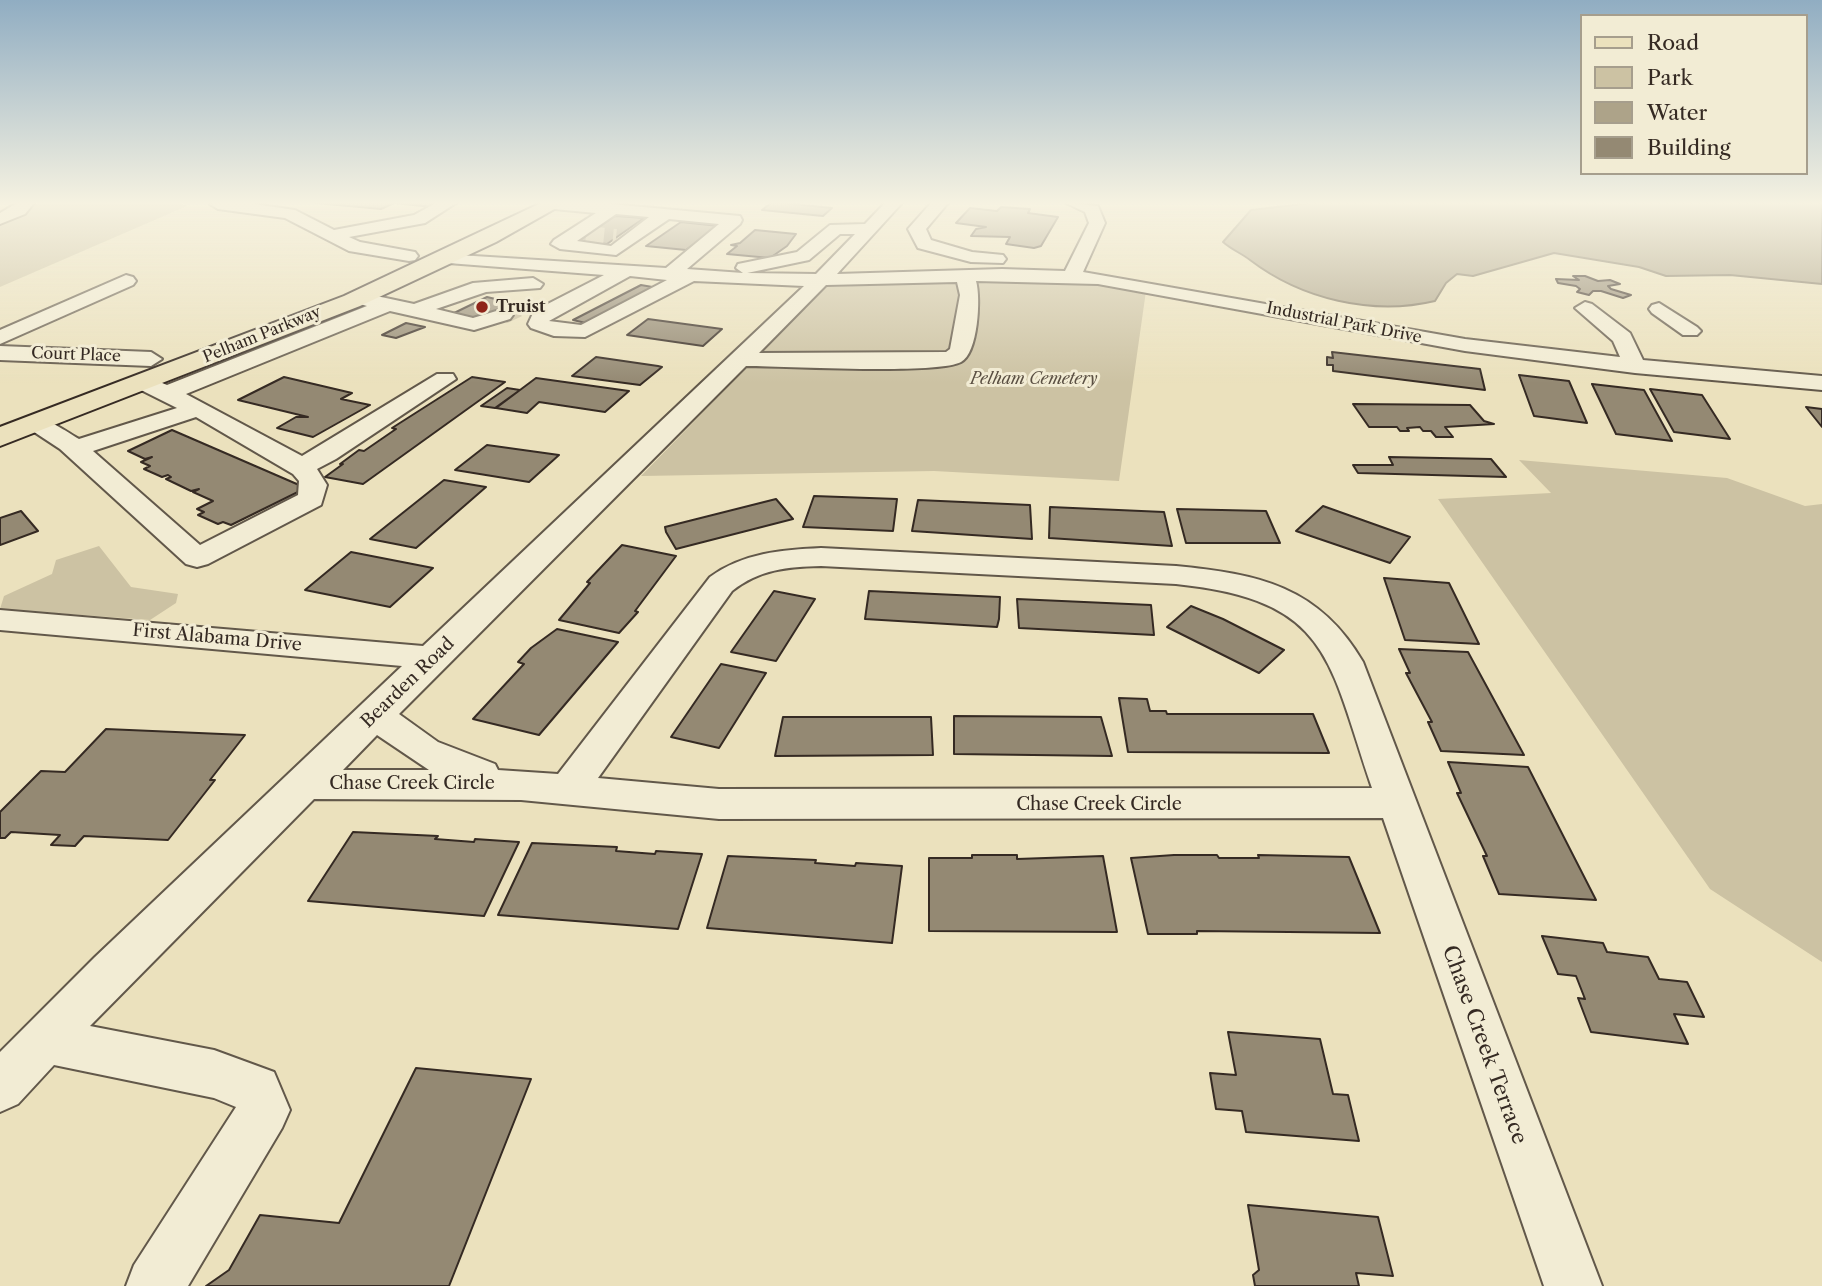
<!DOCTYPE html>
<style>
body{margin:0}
#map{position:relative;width:1822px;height:1286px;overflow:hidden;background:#ebe1bd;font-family:"Libre Caslon Text",serif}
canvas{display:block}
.legend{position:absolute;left:1580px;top:14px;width:228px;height:161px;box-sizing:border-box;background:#f2ecd4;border:2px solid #a69e8d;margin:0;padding:9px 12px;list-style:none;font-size:21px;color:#352a23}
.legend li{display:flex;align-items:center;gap:14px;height:35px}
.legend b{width:35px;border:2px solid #a69e8d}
</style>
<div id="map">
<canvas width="1822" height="1286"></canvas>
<ul class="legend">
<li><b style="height:9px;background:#ebe1bd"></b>Road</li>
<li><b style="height:19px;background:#ccc2a3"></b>Park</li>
<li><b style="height:19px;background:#ada389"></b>Water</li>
<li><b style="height:19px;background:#948973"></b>Building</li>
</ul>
</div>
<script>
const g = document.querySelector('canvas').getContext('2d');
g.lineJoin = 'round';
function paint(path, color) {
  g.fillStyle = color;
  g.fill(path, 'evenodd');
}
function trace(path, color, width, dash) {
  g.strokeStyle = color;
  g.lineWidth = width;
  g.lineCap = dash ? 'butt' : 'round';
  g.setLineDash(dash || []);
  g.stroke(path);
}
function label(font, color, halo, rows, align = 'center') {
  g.font = font + ' "Libre Caslon Text",serif';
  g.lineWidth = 6;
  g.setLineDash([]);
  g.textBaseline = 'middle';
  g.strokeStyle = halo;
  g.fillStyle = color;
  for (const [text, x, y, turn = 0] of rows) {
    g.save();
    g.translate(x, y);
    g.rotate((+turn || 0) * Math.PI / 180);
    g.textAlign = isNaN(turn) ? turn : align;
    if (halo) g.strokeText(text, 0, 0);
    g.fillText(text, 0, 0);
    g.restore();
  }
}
paint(new Path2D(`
 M 38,203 L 181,203 L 187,206 L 0,287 L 0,222 Z
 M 1018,280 L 1083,281 L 1146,291 L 1119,481 L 934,471 L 641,476 L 825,287 Z
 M 1519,460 L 1727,478 L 1805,506 L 1822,504 L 1822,962 L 1710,889 L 1438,499 L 1551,493 Z
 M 99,546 L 131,587 L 178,594 L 176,603 L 150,620 L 0,609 L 4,596 L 52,574 L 56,560 Z`), '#ccc2a3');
const water = new Path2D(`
 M 1312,203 L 1822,203 L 1822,284 L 1730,275 L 1666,276 L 1639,267 L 1554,253 L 1473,276 L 1457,274 L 1446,283 L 1435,301 C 1372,316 1301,299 1250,260 C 1241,253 1232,250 1223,242 L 1251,210 Z`);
paint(water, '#ada389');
trace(water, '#7d7360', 2);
const building = new Path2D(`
 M 316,203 L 440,203 L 433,207 L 394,203 L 381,209 Z
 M 771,203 L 783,203 L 832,208 L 823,216 L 762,210 Z
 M 1001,207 L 1030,209 L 1028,213 L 1058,217 L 1041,246 L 1034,248 L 1006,244 L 1010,237 L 971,236 L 976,229 L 986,227 L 956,223 L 970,208 L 997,211 Z
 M 615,216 L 644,218 L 607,244 L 577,241 Z
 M 681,222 L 719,226 L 686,250 L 646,246 Z
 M 755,230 L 796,234 L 787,246 L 770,258 L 727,254 L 737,246 L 731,245 L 740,243 Z
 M 1573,276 L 1585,276 L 1598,281 L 1610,280 L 1620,284 L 1608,286 L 1611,289 L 1631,295 L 1623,298 L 1601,291 L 1593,291 L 1589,295 L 1577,292 L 1580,289 L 1576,286 L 1558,283 L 1556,279 L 1579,280 Z
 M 641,285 L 658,288 L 590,324 L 573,320 Z
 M 487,297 L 512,303 L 507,305 L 528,310 L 514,317 L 492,312 L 478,320 L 452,314 Z
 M 648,319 L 722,329 L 703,346 L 627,335 Z
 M 406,323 L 425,327 L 396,338 L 382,335 Z
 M 1332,352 L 1480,369 L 1485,390 L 1333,371 L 1333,365 L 1327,365 L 1327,357 L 1333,358 Z
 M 596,357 L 658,366 L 662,367 L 640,385 L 572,376 Z
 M 1519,375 L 1569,381 L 1587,423 L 1534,416 Z
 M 284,377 L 352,393 L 341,399 L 370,405 L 313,437 L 277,428 L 296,417 L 308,417 L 238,400 Z
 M 472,377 L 505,382 L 363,484 L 325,477 L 343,464 L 340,464 L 359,450 L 364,451 L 396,429 L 392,428 Z
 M 536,378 L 629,391 L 605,412 L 539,402 L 527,413 L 496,408 Z
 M 1592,384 L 1644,390 L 1672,441 L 1616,434 Z
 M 507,388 L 520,390 L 495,408 L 481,406 Z
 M 1650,389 L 1702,395 L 1730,439 L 1674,432 Z
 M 1353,404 L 1470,405 L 1484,421 L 1494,424 L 1445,427 L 1453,437 L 1436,437 L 1431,431 L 1423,431 L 1420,427 L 1407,428 L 1409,431 L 1400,431 L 1397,427 L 1369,427 Z
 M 1806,407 L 1822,409 L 1822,427 Z
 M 172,430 L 306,488 L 231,525 L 223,522 L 218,524 L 198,515 L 204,512 L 197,509 L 213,501 L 193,492 L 199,489 L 191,491 L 166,479 L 171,477 L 168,475 L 162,477 L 144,469 L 150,466 L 141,462 L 152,457 L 145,459 L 128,451 Z
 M 487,445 L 559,455 L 529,482 L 455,470 Z
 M 1389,457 L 1491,459 L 1506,477 L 1358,473 L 1353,465 L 1393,465 Z
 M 444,480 L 486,487 L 416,548 L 370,539 Z
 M 814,496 L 897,499 L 893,531 L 803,527 Z
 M 776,499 L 793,519 L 676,549 L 666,532 L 665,527 Z
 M 918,500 L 1030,505 L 1032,539 L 912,531 Z
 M 1323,506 L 1410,537 L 1390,563 L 1296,531 Z
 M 1050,507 L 1164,512 L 1172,546 L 1049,538 Z
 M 1177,509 L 1266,511 L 1280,543 L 1186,543 Z
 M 21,511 L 38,531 L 0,545 L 0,518 Z
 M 622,545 L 676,556 L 635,611 L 638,612 L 619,633 L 559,620 L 590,583 L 587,582 Z
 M 351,552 L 433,568 L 390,607 L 305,590 Z
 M 1384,578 L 1449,583 L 1479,644 L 1405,640 Z
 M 774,591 L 815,599 L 776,661 L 731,652 Z
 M 869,591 L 1000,597 L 999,619 L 997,627 L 865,619 Z
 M 1017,599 L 1151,605 L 1154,635 L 1019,628 Z
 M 1191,606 L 1223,619 L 1284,650 L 1259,673 L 1167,627 Z
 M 557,629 L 618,642 L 539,735 L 473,719 L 524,664 L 518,662 L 531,648 Z
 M 1399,649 L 1468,652 L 1524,755 L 1441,751 L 1428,722 L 1432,722 L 1406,673 L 1410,673 Z
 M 721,664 L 766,673 L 719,748 L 671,737 Z
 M 1119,698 L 1147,699 L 1150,711 L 1166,711 L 1167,714 L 1313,714 L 1329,753 L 1128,752 Z
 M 954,716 L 1101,717 L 1112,756 L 954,754 Z
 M 783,717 L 931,717 L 933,755 L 775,756 Z
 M 106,729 L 245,735 L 210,780 L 215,780 L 168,840 L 84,836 L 75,846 L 51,845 L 60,835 L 11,832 L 5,838 L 0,838 L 0,812 L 41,771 L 65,772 Z
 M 1448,762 L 1528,767 L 1596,900 L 1499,894 L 1483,856 L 1487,856 L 1457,793 L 1461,793 Z
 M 353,832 L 438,836 L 435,839 L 474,842 L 475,839 L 519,842 L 484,916 L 308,901 Z
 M 532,843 L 617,847 L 616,851 L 655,854 L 656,851 L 702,854 L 678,929 L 498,915 Z
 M 972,855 L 1017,855 L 1017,859 L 1103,856 L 1117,932 L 929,931 L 929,858 L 972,858 Z
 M 1174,855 L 1217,855 L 1219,858 L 1259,858 L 1258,855 L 1349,857 L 1380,933 L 1197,931 L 1197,934 L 1148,934 L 1131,858 Z
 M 728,856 L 816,860 L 815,863 L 855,866 L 856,863 L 902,866 L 892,943 L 707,928 Z
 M 1542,936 L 1603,943 L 1607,952 L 1648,957 L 1659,979 L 1687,982 L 1704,1017 L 1674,1014 L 1688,1044 L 1591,1032 L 1578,998 L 1585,999 L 1576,976 L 1558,974 Z
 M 1228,1032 L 1320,1039 L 1333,1094 L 1348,1095 L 1359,1141 L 1246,1132 L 1242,1111 L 1216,1109 L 1210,1073 L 1236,1075 Z
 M 416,1068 L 531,1079 L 449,1286 L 206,1286 L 229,1270 L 260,1215 L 339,1223 Z
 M 1248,1205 L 1378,1217 L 1393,1276 L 1356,1273 L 1359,1286 L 1255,1286 L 1253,1275 L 1259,1270 Z`);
paint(building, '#948973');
trace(building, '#352a23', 2);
trace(new Path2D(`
 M 586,235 L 616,238
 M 503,315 L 518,308`), '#c7bc9e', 18, [18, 9]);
const minor = new Path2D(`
 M 17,203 L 34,203 L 25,214 L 0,224 L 0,213 Z
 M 247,203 L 295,210 L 334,230 L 414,215 L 436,203 L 456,203 L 425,223 L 349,237 L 360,242 L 415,252 L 418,256 L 415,260 L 409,261 L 349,251 L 285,218 L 218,209 L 210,204 Z
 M 546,203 L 600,203 L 740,216 L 742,220 L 740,224 L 687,269 L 743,273 L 736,268 L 738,264 L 797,252 L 830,225 L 865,224 L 885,203 L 902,203 L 837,274 L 1002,269 L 1065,271 L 1089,223 L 1085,212 L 1066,203 L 1098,206 L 1105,223 L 1083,272 L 1465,339 L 1620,357 L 1613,341 L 1575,308 L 1585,302 L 1592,304 L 1630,333 L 1643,360 L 1822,376 L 1822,390 L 1635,373 L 1465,351 L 1098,284 L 976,281 C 981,298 978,353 961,362 C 937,375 783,366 746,366 L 399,714 L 438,742 L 495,764 L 498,770 L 558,774 L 710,577 C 743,553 781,550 821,548 L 1176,566 C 1258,574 1319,586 1363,662 L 1602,1286 L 1544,1286 L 1383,818 L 719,819 L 521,800 L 314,799 L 90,1026 L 214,1050 L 274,1072 L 290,1110 L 282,1128 L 188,1286 L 126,1286 L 134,1265 L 236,1107 L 214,1098 L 54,1065 L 18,1104 L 0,1112 L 0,1052 L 95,957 L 402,666 L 0,630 L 0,610 L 423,646 L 804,286 L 694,281 L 585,337 L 554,336 L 531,328 L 528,324 L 534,311 L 604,275 L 448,263 L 442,262 L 439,258 L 442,254 L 666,268 L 719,224 L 669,219 L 616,255 L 560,249 L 551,244 L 554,240 L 596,213 L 554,209 ZM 616,214 L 649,217 L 611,246 L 577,241 ZM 840,234 L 855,234 L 816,274 L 747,273 L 809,260 ZM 630,276 L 667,280 L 581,325 L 549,321 ZM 957,282 L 960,295 L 950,349 L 946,352 L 759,353 L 826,285 ZM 821,566 L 1176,584 C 1331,600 1328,659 1372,788 L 719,789 L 598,778 L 732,591 C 760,569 787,567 821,566 ZM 377,735 L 429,770 L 343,770 Z
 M 931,203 L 948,203 L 926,229 L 931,240 L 972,252 L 1003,255 L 1006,259 L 1003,263 L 971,262 L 918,248 L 908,229 Z
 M 126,275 L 133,277 L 136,281 L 133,285 L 0,344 L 0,330 Z
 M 533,278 L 543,284 L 540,288 L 486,292 L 436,309 L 473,318 L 503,309 L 513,315 L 510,319 L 474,330 L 390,311 L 186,394 L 302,456 L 437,374 L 453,374 L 456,379 L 336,459 L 317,469 L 327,485 L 321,505 L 208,564 L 197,567 L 186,564 L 60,449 L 22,424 L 25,419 C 44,414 63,430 79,439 L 177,408 L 135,387 L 131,382 L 135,377 L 143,375 L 167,385 L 367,306 L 360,304 L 357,300 L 360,296 L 367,294 L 414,304 L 473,283 ZM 196,417 L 293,474 L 299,481 L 298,495 L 200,545 L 93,451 Z
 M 1659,303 L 1697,327 L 1701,331 L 1697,335 L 1683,335 L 1652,313 L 1649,309 L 1652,305 Z
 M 0,346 L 151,352 L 162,359 L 151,366 L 0,360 Z`);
const major = new Path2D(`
 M 541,203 L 565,203 L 496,242 L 360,306 L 0,446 L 0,427 L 344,296 Z`);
trace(minor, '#62584a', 4);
trace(major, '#352a23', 4);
paint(minor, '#f2ecd4');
paint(major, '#ebe1bd');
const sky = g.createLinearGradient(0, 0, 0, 383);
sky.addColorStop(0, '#90adc2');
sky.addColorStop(0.53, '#f6f2e1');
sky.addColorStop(1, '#f6f2e100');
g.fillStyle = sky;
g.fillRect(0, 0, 1822, 383);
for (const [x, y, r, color] of [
 [482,307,7,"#8f2418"]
]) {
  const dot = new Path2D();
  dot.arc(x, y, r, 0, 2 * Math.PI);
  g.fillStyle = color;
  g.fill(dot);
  trace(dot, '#f2ecd4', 2.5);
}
label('bold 16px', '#352a23', '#f2ecd4', [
 ["Truist",496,307]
], 'left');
label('16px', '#352a23', '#f2ecd4', [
 ["Industrial Park Drive",1344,323,11],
 ["Pelham Parkway",262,335,-22],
 ["Court Place",76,355,2]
]);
label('italic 16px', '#5b5043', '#f2ecd4', [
 ["Pelham Cemetery",1034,379]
]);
label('18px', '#352a23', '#f2ecd4', [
 ["First Alabama Drive",217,638,5],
 ["Bearden Road",408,683,-44],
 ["Chase Creek Circle",412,784],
 ["Chase Creek Circle",1099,805]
]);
label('21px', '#352a23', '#f2ecd4', [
 ["Chase Creek Terrace",1484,1045,70]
]);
</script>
